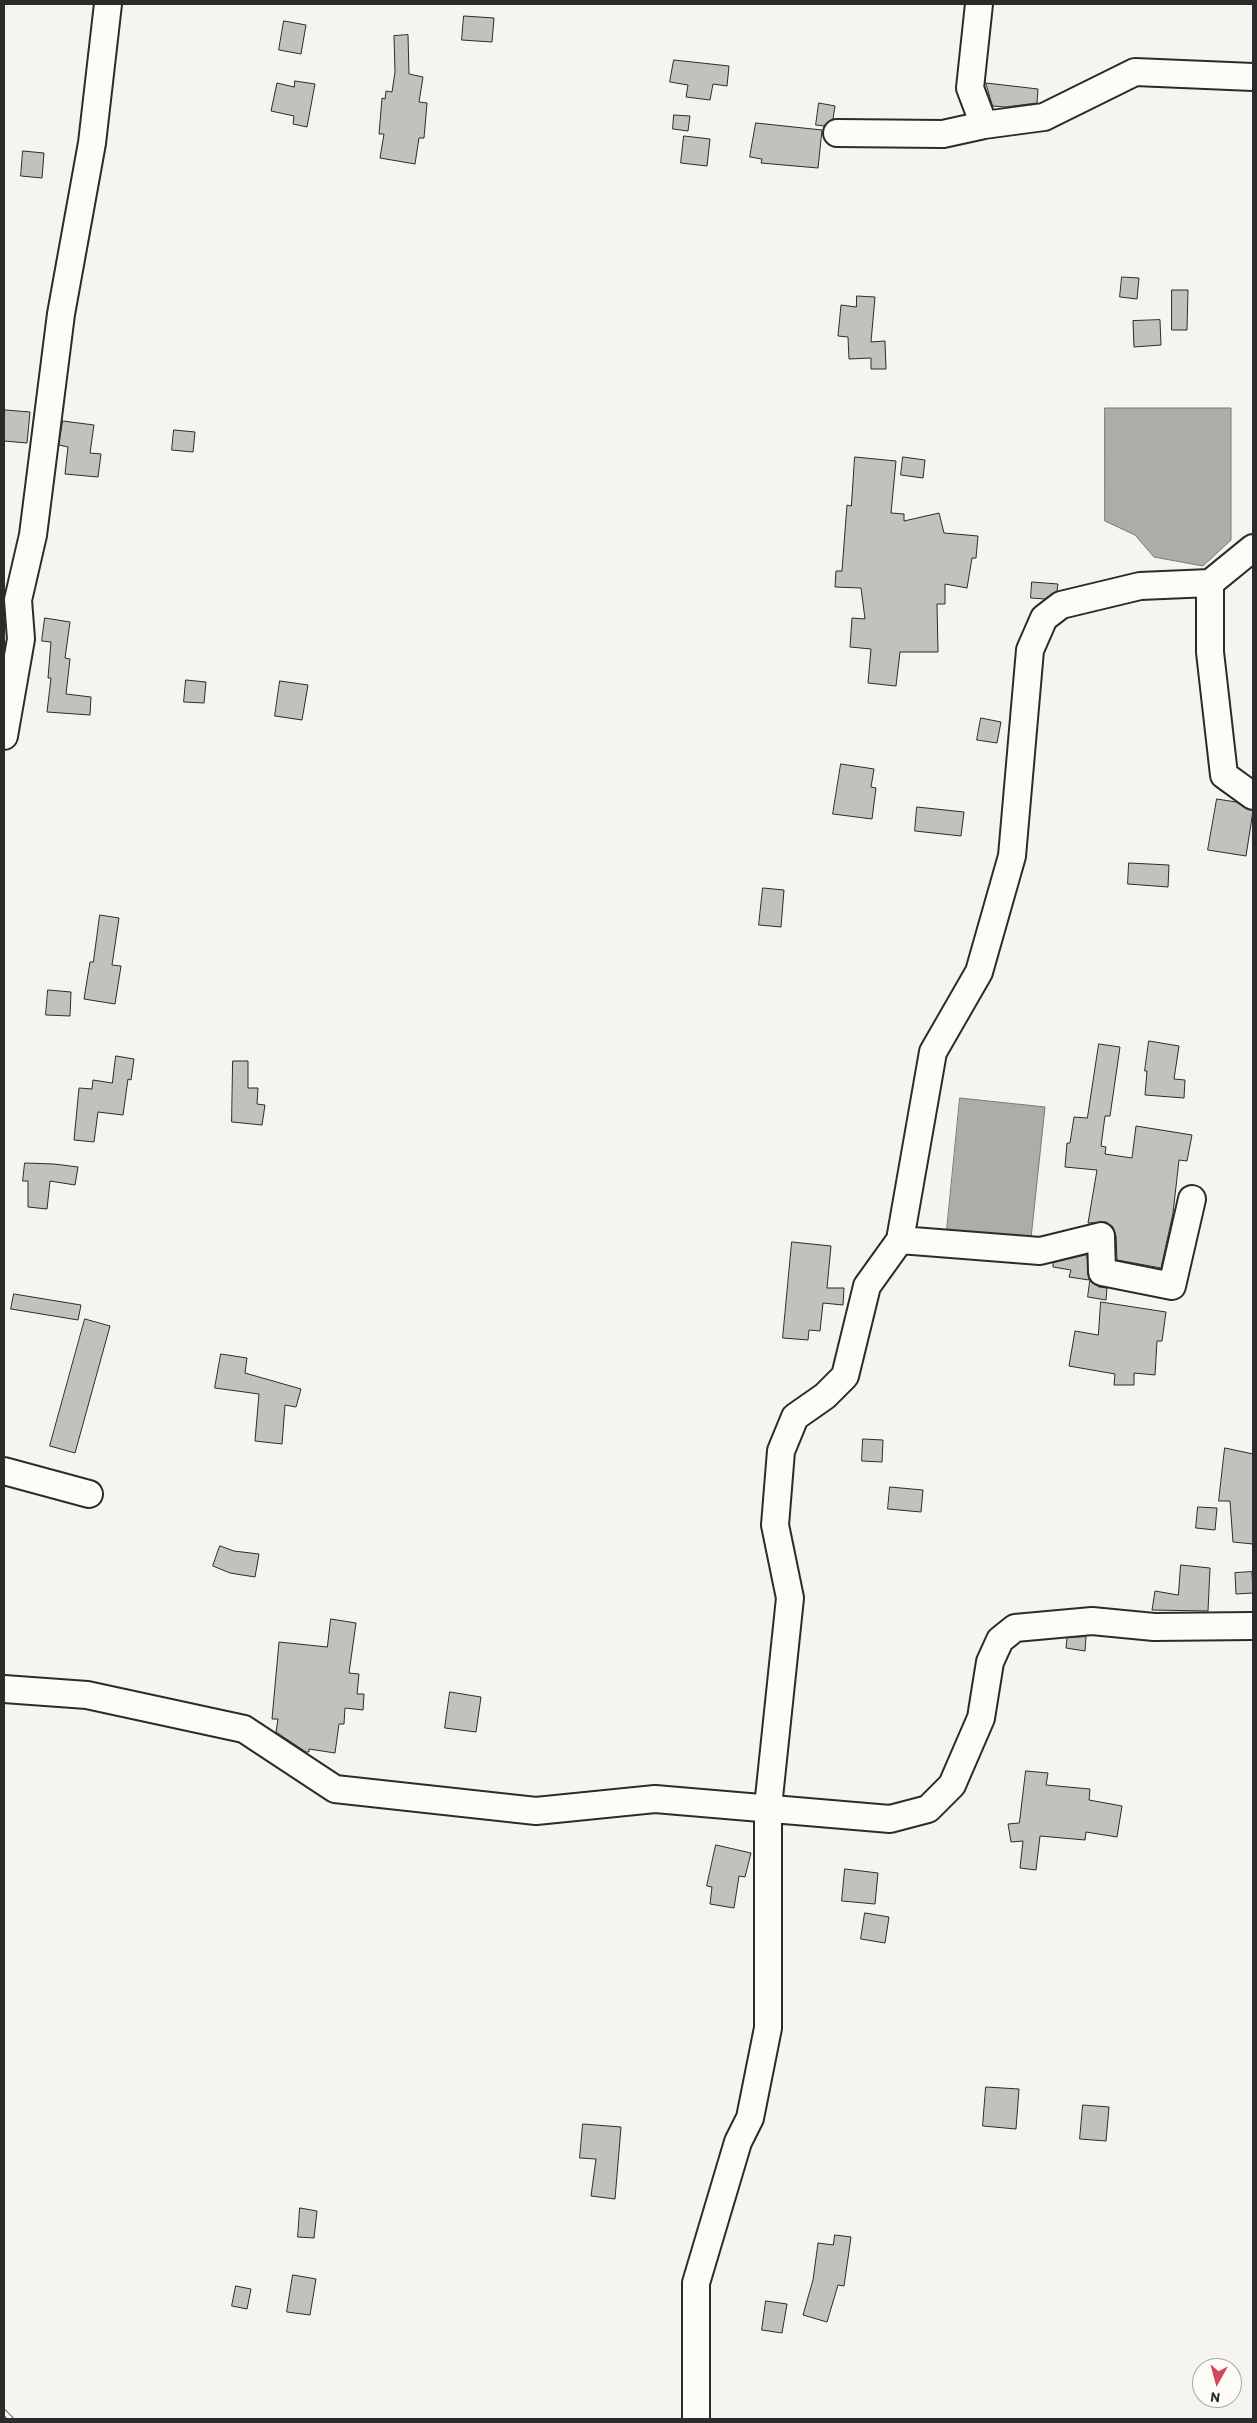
<!DOCTYPE html>
<style>
body{margin:0}
#map{position:relative;width:1257px;height:2423px;overflow:hidden;background:#f5f4ef;font-family:Itim,sans-serif}
canvas{display:block}
.frame{position:absolute;inset:0;border:5px solid #2b2b2b;pointer-events:none}
.north{position:absolute;left:1192px;top:2358px;width:50px;height:50px;box-sizing:border-box;background:#fdfcf7;border:1px solid #a9a8a5;border-radius:50%;rotate:187deg;font-size:14px;font-weight:700;line-height:20px;text-align:center;color:#2b2b2b}
.north::after{content:'';display:block;margin:auto;width:18px;height:22px;background:#d1495b;clip-path:polygon(50% 0,100% 100%,50% 72%,0 100%)}
</style>
<div id="map">
<canvas width="1257" height="2423"></canvas>
<div class="frame"></div>
<div class="north">N</div>
</div>
<script>
const g = document.querySelector('canvas').getContext('2d');
g.lineJoin = 'round';
function paint(path, color) {
  g.fillStyle = color;
  g.fill(path, 'evenodd');
}
function trace(path, color, width, dash) {
  g.strokeStyle = color;
  g.lineWidth = width;
  g.lineCap = dash ? 'butt' : 'round';
  g.setLineDash(dash || []);
  g.stroke(path);
}
const water = new Path2D(`
 M 1105,408 L 1231,408 L 1231,540 L 1203,566 L 1154,557 L 1135,535 L 1105,521 Z
 M 960,1098 L 1045,1107 L 1031,1238 L 947,1230 Z`);
paint(water, '#adaca9');
trace(water, '#797877', 1);
const building = new Path2D(`
 M 464,16 L 494,18 L 492,42 L 462,40 Z
 M 284,21 L 306,25 L 301,54 L 279,50 Z
 M 408,35 L 409,74 L 423,77 L 419,102 L 427,103 L 424,138 L 419,138 L 415,164 L 380,158 L 384,134 L 379,134 L 382,98 L 385,99 L 386,91 L 392,92 L 395,72 L 394,36 Z
 M 674,60 L 729,66 L 727,86 L 713,84 L 710,100 L 686,97 L 688,85 L 670,82 Z
 M 295,81 L 315,84 L 307,127 L 293,124 L 294,116 L 271,111 L 277,83 L 294,87 Z
 M 986,83 L 1038,89 L 1037,103 L 1005,107 L 993,106 Z
 M 819,103 L 835,106 L 833,119 L 824,126 L 816,125 Z
 M 674,115 L 690,116 L 688,131 L 673,129 Z
 M 756,123 L 822,130 L 818,168 L 761,163 L 762,159 L 750,157 Z
 M 684,136 L 710,139 L 707,166 L 681,163 Z
 M 23,151 L 44,153 L 42,178 L 21,176 Z
 M 1122,277 L 1139,278 L 1137,299 L 1120,297 Z
 M 1172,290 L 1188,290 L 1187,330 L 1172,330 Z
 M 857,296 L 875,297 L 871,342 L 885,341 L 886,369 L 871,369 L 871,358 L 849,359 L 848,337 L 838,336 L 841,305 L 856,307 Z
 M 1160,320 L 1161,345 L 1134,347 L 1133,321 Z
 M 5,410 L 30,412 L 27,443 L 4,441 Z
 M 63,421 L 94,425 L 90,453 L 101,454 L 98,477 L 65,474 L 68,447 L 59,445 Z
 M 174,430 L 195,432 L 193,452 L 172,450 Z
 M 855,457 L 896,461 L 891,513 L 904,514 L 904,521 L 939,513 L 944,533 L 978,536 L 976,558 L 972,558 L 967,588 L 945,584 L 945,604 L 937,604 L 938,652 L 900,652 L 896,686 L 868,683 L 871,649 L 850,647 L 852,618 L 865,619 L 861,588 L 835,587 L 836,571 L 842,571 L 847,505 L 851,506 Z
 M 903,457 L 925,460 L 923,478 L 901,475 Z
 M 1032,582 L 1058,584 L 1057,591 L 1045,599 L 1031,598 Z
 M 45,618 L 70,622 L 65,658 L 70,659 L 66,694 L 91,697 L 90,715 L 47,712 L 51,678 L 48,678 L 51,642 L 42,641 Z
 M 186,680 L 206,682 L 204,703 L 184,702 Z
 M 280,681 L 308,685 L 302,720 L 275,716 Z
 M 981,718 L 1001,722 L 997,743 L 977,740 Z
 M 841,764 L 874,769 L 871,787 L 876,788 L 872,819 L 833,814 Z
 M 1217,799 L 1236,802 L 1253,811 L 1246,856 L 1208,850 Z
 M 917,807 L 964,812 L 961,836 L 915,831 Z
 M 1129,863 L 1169,865 L 1168,887 L 1128,884 Z
 M 763,888 L 784,890 L 781,927 L 759,925 Z
 M 100,915 L 119,918 L 112,965 L 121,966 L 115,1004 L 84,999 L 90,962 L 93,962 Z
 M 48,990 L 71,992 L 70,1016 L 46,1015 Z
 M 1149,1041 L 1179,1046 L 1174,1079 L 1185,1080 L 1184,1098 L 1145,1095 L 1147,1071 L 1145,1071 Z
 M 1099,1044 L 1120,1047 L 1110,1116 L 1105,1116 L 1101,1146 L 1106,1147 L 1105,1154 L 1132,1158 L 1136,1126 L 1192,1135 L 1187,1161 L 1179,1160 L 1173,1213 L 1161,1268 L 1117,1260 L 1116,1236 L 1113,1227 L 1106,1222 L 1088,1223 L 1097,1170 L 1065,1167 L 1067,1143 L 1070,1143 L 1074,1117 L 1087,1118 Z
 M 116,1056 L 134,1059 L 131,1080 L 128,1079 L 123,1115 L 98,1112 L 94,1142 L 74,1140 L 79,1088 L 92,1089 L 93,1080 L 112,1083 Z
 M 233,1061 L 248,1061 L 248,1088 L 258,1088 L 257,1104 L 265,1105 L 262,1125 L 232,1122 Z
 M 25,1163 L 54,1164 L 78,1167 L 75,1185 L 50,1181 L 47,1209 L 28,1207 L 28,1181 L 23,1181 Z
 M 792,1242 L 831,1246 L 827,1288 L 844,1288 L 843,1305 L 823,1303 L 820,1331 L 809,1330 L 808,1340 L 783,1338 Z
 M 1087,1255 L 1089,1280 L 1069,1277 L 1071,1270 L 1053,1267 L 1053,1263 Z
 M 1090,1281 L 1099,1287 L 1107,1288 L 1106,1300 L 1088,1297 Z
 M 14,1294 L 81,1305 L 78,1320 L 11,1309 Z
 M 1101,1302 L 1166,1312 L 1162,1341 L 1157,1341 L 1155,1375 L 1134,1373 L 1134,1385 L 1114,1385 L 1115,1374 L 1069,1366 L 1075,1331 L 1098,1335 Z
 M 85,1319 L 110,1326 L 75,1453 L 50,1446 Z
 M 221,1354 L 247,1358 L 245,1373 L 301,1389 L 296,1407 L 285,1405 L 282,1444 L 255,1441 L 259,1394 L 215,1388 Z
 M 863,1439 L 883,1440 L 882,1462 L 862,1461 Z
 M 1225,1448 L 1253,1454 L 1253,1544 L 1233,1542 L 1230,1501 L 1219,1501 Z
 M 890,1487 L 923,1490 L 921,1512 L 888,1509 Z
 M 1198,1507 L 1217,1508 L 1215,1530 L 1196,1528 Z
 M 220,1546 L 234,1551 L 259,1554 L 255,1577 L 230,1573 L 213,1566 Z
 M 1181,1565 L 1210,1568 L 1208,1611 L 1152,1610 L 1155,1591 L 1178,1595 Z
 M 1252,1572 L 1253,1593 L 1236,1594 L 1235,1573 Z
 M 331,1619 L 356,1623 L 349,1673 L 359,1674 L 357,1694 L 364,1694 L 363,1710 L 345,1708 L 344,1724 L 339,1724 L 335,1753 L 309,1749 L 309,1752 L 306,1752 L 276,1732 L 278,1719 L 272,1719 L 279,1642 L 327,1647 Z
 M 1086,1637 L 1085,1651 L 1066,1648 L 1067,1638 Z
 M 450,1692 L 481,1697 L 476,1732 L 445,1728 Z
 M 1026,1771 L 1048,1773 L 1046,1785 L 1090,1789 L 1089,1800 L 1122,1806 L 1117,1837 L 1086,1832 L 1085,1840 L 1040,1836 L 1036,1870 L 1020,1868 L 1023,1841 L 1011,1842 L 1008,1824 L 1019,1823 Z
 M 716,1845 L 751,1853 L 745,1877 L 739,1876 L 734,1908 L 710,1904 L 712,1887 L 707,1886 Z
 M 845,1869 L 878,1873 L 875,1904 L 842,1901 Z
 M 865,1913 L 889,1917 L 885,1943 L 861,1939 Z
 M 986,2087 L 1019,2089 L 1016,2129 L 983,2126 Z
 M 1083,2105 L 1109,2107 L 1106,2141 L 1080,2139 Z
 M 583,2124 L 621,2127 L 615,2199 L 591,2196 L 596,2159 L 580,2158 Z
 M 300,2208 L 317,2211 L 314,2238 L 298,2237 Z
 M 835,2235 L 851,2237 L 844,2286 L 838,2285 L 827,2322 L 803,2315 L 813,2280 L 818,2243 L 833,2245 Z
 M 293,2275 L 316,2279 L 310,2315 L 287,2312 Z
 M 236,2286 L 251,2289 L 247,2309 L 232,2306 Z
 M 766,2301 L 787,2304 L 782,2333 L 762,2330 Z`);
paint(building, '#c2c1be');
trace(building, '#2b2b2b', 1);
const minor = new Path2D(`
 M 979,4 L 970,88 L 984,125
 M 837,133 L 943,134 L 984,125 L 1044,117 L 1135,72 L 1253,77
 M 1210,583 L 1210,652 L 1224,775 L 1253,796
 M 4,736 L 21,639 L 18,600 L 33,535 L 61,314 L 92,143 L 108,4
 M 900,1240 L 1040,1251 L 1101,1236 L 1102,1272 L 1172,1286 L 1192,1199
 M 4,1471 L 89,1494
 M 4,1689 L 87,1695 L 244,1729 L 335,1789 L 536,1811 L 655,1799 L 890,1819 L 928,1809 L 952,1785 L 981,1718 L 990,1662 L 1000,1640 L 1015,1628 L 1092,1621 L 1154,1627 L 1253,1626
 M 696,2419 L 696,2283 L 738,2142 L 750,2118 L 768,2028 L 768,1807 L 790,1598 L 775,1525 L 781,1451 L 795,1417 L 825,1396 L 845,1376 L 867,1286 L 900,1240 L 933,1052 L 979,972 L 1012,856 L 1030,650 L 1044,618 L 1061,605 L 1140,586 L 1210,583 L 1253,548`);
trace(minor, '#2b2b2b', 30);
trace(minor, '#fdfcf7', 26);
const rail = new Path2D(`
 M 4,2412 L 11,2419`);
trace(rail, '#2b2b2b', 5.5);
trace(rail, '#fdfcf7', 4, [11]);
</script>
